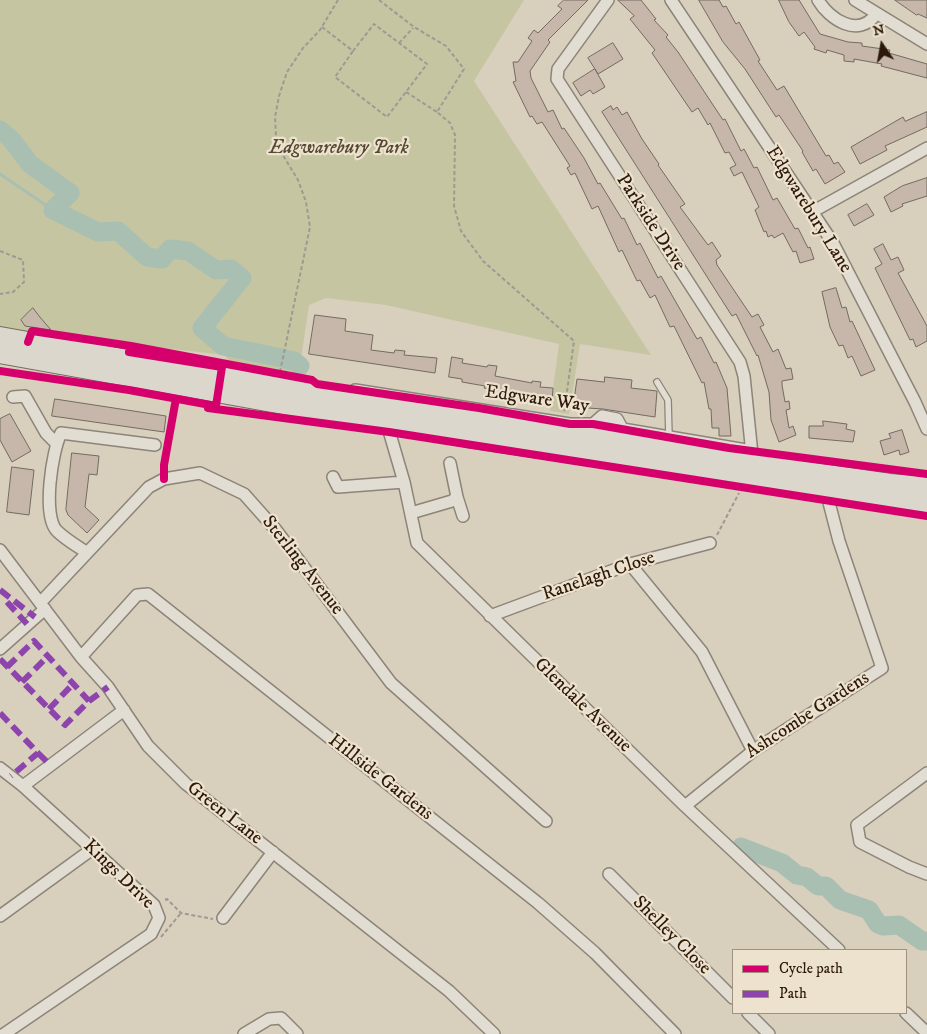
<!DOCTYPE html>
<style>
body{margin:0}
#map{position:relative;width:927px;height:1034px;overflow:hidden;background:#d8cfbd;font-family:"IM FELL DW Pica",serif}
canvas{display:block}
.legend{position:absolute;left:732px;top:949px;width:175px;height:65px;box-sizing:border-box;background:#ede2cd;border:1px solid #a0927f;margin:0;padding:6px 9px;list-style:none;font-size:15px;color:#2c190a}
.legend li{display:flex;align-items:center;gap:10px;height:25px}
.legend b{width:25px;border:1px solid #a0927f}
.north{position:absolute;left:857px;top:20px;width:50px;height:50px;-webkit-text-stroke:4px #ede2cd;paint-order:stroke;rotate:348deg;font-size:14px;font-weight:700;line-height:20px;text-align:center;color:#2c190a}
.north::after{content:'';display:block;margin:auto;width:18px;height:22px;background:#2c190a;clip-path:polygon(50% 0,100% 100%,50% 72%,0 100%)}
</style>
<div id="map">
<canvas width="927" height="1034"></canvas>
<ul class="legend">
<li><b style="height:6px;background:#d6006c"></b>Cycle path</li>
<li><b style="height:6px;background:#8e44ad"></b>Path</li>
</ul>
<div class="north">N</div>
</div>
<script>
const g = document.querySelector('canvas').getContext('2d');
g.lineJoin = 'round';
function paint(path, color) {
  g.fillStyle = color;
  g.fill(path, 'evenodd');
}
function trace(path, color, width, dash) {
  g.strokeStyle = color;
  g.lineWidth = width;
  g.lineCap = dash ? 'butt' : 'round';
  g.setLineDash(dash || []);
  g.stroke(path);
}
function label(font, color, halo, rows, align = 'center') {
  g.font = font + ' "IM FELL DW Pica",serif';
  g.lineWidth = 4.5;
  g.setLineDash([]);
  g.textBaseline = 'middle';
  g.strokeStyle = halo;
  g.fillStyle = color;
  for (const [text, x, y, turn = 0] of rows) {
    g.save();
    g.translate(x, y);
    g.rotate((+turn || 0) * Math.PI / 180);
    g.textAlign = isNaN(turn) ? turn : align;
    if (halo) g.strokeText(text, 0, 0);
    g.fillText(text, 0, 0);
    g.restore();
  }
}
paint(new Path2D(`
 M 0,0 L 524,0 L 474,81 L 651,355 L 580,344 L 569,414 L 550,411 L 559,344 L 386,305 L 326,298 L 309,305 L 299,372 L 280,371 L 228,360 L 225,355 L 154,347 L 0,337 Z`), '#c5c5a2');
trace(new Path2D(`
 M 0,174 L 53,210`), '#a9bfb1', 3);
trace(new Path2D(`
 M 0,130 L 11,139 L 30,164 L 70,193 L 53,210 L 98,232 L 118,231 L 147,257 L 162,259 L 170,249 L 188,251 L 216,270 L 231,269 L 242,278 L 202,328 L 223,346 L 282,358
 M 285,359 L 294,361 L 300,366
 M 741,847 L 782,863 L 797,875 L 807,877 L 818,886 L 826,886 L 840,900 L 869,910 L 878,924 L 883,926 L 899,925 L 922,941 L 927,941`), '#a9bfb1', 19);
const building = new Path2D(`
 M 564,0 L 588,0 L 548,40 L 550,42 L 530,71 L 531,78 L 548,112 L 553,110 L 562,129 L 564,128 L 584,158 L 598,184 L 600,183 L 622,219 L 624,218 L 637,245 L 640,243 L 658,278 L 661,276 L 697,339 L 701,337 L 714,363 L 716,362 L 727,388 L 731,436 L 719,436 L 719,428 L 712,428 L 711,409 L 709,409 L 704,382 L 702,383 L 674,326 L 670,327 L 655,295 L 650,298 L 640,280 L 637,281 L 622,250 L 619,252 L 598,206 L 592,209 L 575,173 L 571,175 L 567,168 L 570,166 L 542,122 L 537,124 L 532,116 L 530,117 L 513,82 L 516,81 L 513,62 L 518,62 L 532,41 L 528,38 L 534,30 L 538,33 L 562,9 L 558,6 Z
 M 618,0 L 641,0 L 656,19 L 654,20 L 668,35 L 666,37 L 678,52 L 723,120 L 725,119 L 741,151 L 744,149 L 754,168 L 757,167 L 773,200 L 777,198 L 795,229 L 798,228 L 808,248 L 810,247 L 814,259 L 800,263 L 796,251 L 793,252 L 783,233 L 774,238 L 772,235 L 768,237 L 766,231 L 764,232 L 755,210 L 759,207 L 742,172 L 734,176 L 730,168 L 736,165 L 729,152 L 725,153 L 710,123 L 708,125 L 698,108 L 692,112 L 652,53 L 655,50 L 630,19 L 634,16 Z
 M 699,0 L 719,0 L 723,7 L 726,6 L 736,24 L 739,22 L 760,60 L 758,61 L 777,90 L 784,86 L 826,156 L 829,155 L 834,164 L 838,162 L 845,172 L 825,184 L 816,169 L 813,171 L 802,152 L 803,151 L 779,115 L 776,117 L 745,69 L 723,42 Z
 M 779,0 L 799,0 L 820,34 L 848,42 L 862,43 L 862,46 L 890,50 L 889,53 L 927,64 L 927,78 L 881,66 L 882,64 L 854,59 L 854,62 L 844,61 L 844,55 L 827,50 L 826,53 L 814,49 L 815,47 L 804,32 L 799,36 L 789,22 Z
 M 895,0 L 927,0 L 927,18 L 918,14 L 917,15 Z
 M 613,43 L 623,59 L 598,74 L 588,58 Z
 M 595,69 L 605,87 L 593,94 L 590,90 L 581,96 L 573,83 Z
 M 611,106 L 613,110 L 617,107 L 622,115 L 627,112 L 642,139 L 659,164 L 658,165 L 685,204 L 680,207 L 708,245 L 712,242 L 721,256 L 716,260 L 717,265 L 752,317 L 758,314 L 764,325 L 760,327 L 773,352 L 778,349 L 786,369 L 791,368 L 793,379 L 782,381 L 782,385 L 785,402 L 789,401 L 790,409 L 786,410 L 789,428 L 793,426 L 796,435 L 779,442 L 771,420 L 769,392 L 758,355 L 757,356 L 736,314 L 732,316 L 602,112 Z
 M 927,112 L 927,127 L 885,146 L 887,150 L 860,164 L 851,147 L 903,117 L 905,121 Z
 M 927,178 L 927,196 L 902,204 L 903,206 L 891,212 L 884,197 L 902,186 Z
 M 867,204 L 874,215 L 854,226 L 848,215 Z
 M 883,244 L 891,260 L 898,257 L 904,270 L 898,273 L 927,326 L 927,341 L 916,347 L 913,339 L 910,340 L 875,268 L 882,264 L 874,249 Z
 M 836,288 L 842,308 L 846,307 L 850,322 L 852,321 L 875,370 L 861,376 L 852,356 L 848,358 L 843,345 L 839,346 L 830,327 L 822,292 Z
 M 33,308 L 39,316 L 51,330 L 25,326 L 21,320 Z
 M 315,315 L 346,319 L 345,331 L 373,335 L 371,350 L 394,353 L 395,350 L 405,351 L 404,355 L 437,358 L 435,373 L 309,354 Z
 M 452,357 L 463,359 L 462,363 L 487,367 L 488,365 L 497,366 L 495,376 L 532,383 L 532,381 L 541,382 L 540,387 L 553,388 L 552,401 L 484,388 L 485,386 L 462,382 L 462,379 L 449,377 Z
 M 605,377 L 632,380 L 631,388 L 657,391 L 655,417 L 603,409 L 573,407 L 577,379 L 604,382 Z
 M 55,399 L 166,416 L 164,432 L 52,416 Z
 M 10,414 L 31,451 L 12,462 L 0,440 L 0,419 Z
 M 823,421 L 847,424 L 846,429 L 855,431 L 853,442 L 809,438 L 809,426 L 823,426 Z
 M 902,430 L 909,452 L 900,455 L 899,450 L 884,455 L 880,441 L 891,438 L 889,434 Z
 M 72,453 L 99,456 L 97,475 L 89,474 L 85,507 L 99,520 L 87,533 L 68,515 L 66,510 Z
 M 12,467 L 34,470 L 29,515 L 7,512 Z`);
paint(building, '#c6b7aa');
trace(building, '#736b61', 1);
const lane = new Path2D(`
 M 657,382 L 668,400 L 669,437`);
const street = new Path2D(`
 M 608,0 L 558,69 L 557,79 L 740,362 L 744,376 L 753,464
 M 671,0 L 833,243 L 915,402 L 927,429
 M 818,0 C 829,19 859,39 876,14
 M 855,0 L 927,44
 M 812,212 L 927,148
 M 355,390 L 570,424 L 593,424 L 752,451
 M 13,397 L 25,396 L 46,433 L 56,443
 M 387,424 L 404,482 L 417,543 L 685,806 L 839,950
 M 593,424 L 602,416 L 617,419 L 623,430
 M 333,477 L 338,487 L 404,482
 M 457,497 L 463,516
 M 411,513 L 452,501 L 457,497 L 450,463
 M 0,550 L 81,657 L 108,687 L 148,746 L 186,784 L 449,991 L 494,1034
 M 86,552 C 77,546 65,539 57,531 C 42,516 52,451 61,433 L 155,445
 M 630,564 L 702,652 L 753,751
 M 40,603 L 149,487 L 164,479 L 200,473 L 244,494 L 276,530 L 391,683 L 546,821
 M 490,616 L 630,564 L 710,543
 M 0,649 L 45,609
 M 81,657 L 137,595 L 148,594 L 538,903 L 595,953 L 675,1034
 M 0,768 L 23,786
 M 927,773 L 857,825 L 860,842 L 909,867 L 927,874
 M 685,806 L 753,751 L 882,668 L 839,541 L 826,491
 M 609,874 L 733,998
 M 0,916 L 91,850
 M 223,918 L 273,852
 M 748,1013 L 769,1034
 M 906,1013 L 927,1033
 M 4,1034 L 151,934 L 159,918 L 154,905 L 23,786 L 124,710
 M 244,1034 L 269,1019 L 281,1018 L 297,1034`);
const highway = new Path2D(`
 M 0,337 L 307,392 L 753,464 L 890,484 L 927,487
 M 0,353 L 467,437 L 927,506`);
trace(lane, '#8c8478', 8);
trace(street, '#8c8478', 14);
trace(highway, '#736b61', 22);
trace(new Path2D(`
 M 379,0 L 414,27 L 446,46 L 464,69 L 437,112 L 450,123 L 455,135 L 454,206 L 461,231 L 483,261 L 574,341 L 564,413
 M 322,27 L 353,51 L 374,24 L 427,64 L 387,117 L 335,77 L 353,51
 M 399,43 L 413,28
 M 406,92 L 437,112
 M 0,251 L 23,260 L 24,282 L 13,292 L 0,294
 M 280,372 L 310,227 L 306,202 L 298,180 L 284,157 L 276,136 L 275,117 L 279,96 L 287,72 L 303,48 L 320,30 L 338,0
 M 164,468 L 175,404
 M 717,535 L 739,493
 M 165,900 L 167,899 L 181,913 L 213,919
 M 161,937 L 181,913`), '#9f9992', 2, [4, 2.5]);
trace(lane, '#e1ddd3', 5.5);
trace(street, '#e1ddd3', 11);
trace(highway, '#dbd7cc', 20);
trace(new Path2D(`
 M 216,406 L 222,367`), '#9f9992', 2, [4, 2.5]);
trace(new Path2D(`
 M 0,590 L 35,617
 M 7,602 L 27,624
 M 0,659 L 65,725 L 89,701 L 108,687
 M 7,667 L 34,641 L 89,701
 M 22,682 L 48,656
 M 49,709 L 73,684
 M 0,713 L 38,753 L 11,776
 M 38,753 L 50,765`), '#8e44ad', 6, [12, 6]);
trace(new Path2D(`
 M 28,342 L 32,331 L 131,346
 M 0,371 L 129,390 L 216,406 L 222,367 L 129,352 L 131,346 L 312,380 L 317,384 L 479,408 L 570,424 L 593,424 L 729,448 L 927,474
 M 208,408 L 389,432 L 927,516
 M 164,479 L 164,465 L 175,404`), '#d6006c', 8);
label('italic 19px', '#554a31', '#ede2cd', [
 ["Edgwarebury Park",339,149]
]);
label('19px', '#2c190a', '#ede2cd', [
 ["Edgwarebury Lane",808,210,58],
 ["Parkside Drive",650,223,57],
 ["Edgware Way",537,400,8],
 ["Sterling Avenue",302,566,52],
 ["Ranelagh Close",599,577,-19],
 ["Glendale Avenue",582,706,44],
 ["Ashcombe Gardens",808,716,-33],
 ["Hillside Gardens",380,778,38],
 ["Green Lane",224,814,38],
 ["Kings Drive",118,875,44],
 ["Shelley Close",671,936,45]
]);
</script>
